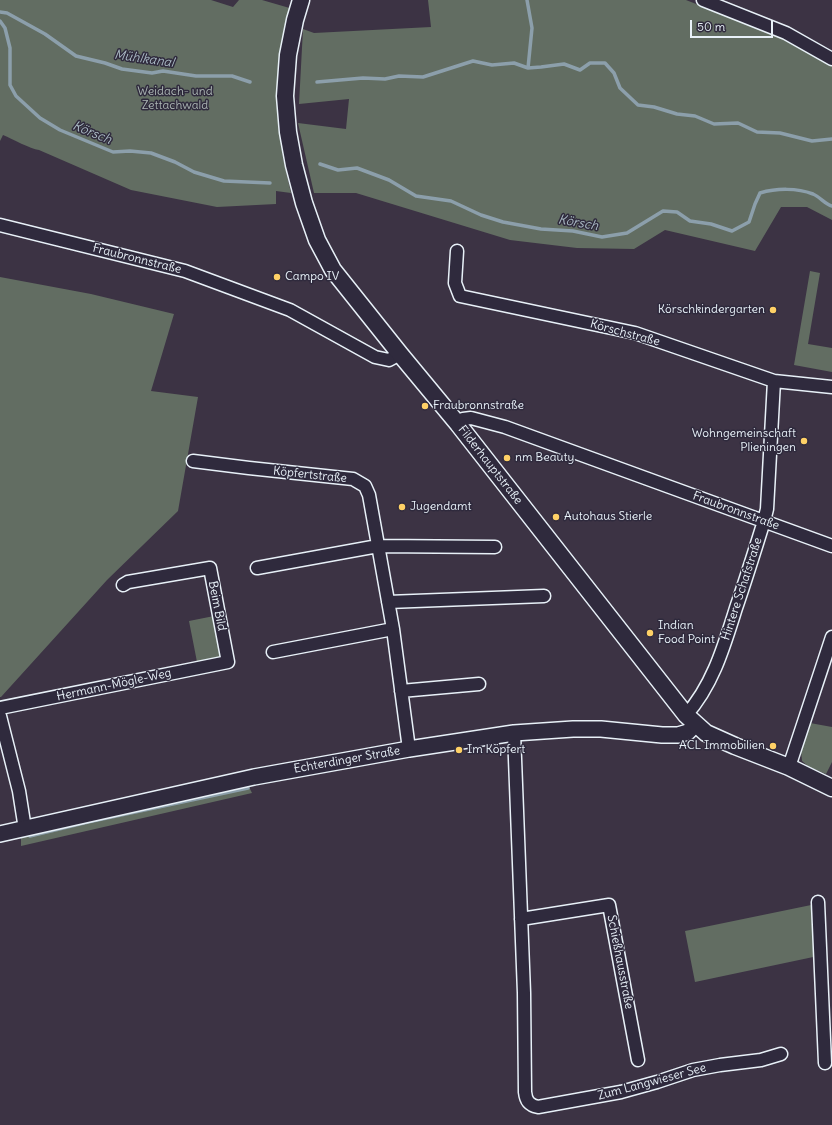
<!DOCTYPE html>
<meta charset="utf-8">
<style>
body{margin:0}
#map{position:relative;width:832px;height:1125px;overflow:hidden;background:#3c3344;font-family:Delius,sans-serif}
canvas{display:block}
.scale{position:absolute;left:690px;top:20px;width:83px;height:18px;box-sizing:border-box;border:2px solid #e8f1f8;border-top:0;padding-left:5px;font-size:12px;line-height:14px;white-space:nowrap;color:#e8f1f8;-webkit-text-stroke:3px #2f2a3d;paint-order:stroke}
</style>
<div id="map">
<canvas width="832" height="1125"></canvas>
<div class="scale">50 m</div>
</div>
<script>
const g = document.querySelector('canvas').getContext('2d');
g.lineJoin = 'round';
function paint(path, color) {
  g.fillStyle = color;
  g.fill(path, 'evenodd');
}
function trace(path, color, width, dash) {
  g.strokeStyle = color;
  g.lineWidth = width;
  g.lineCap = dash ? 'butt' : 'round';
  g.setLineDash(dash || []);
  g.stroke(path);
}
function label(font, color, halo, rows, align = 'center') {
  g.font = font + ' Delius,sans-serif';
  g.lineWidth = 3;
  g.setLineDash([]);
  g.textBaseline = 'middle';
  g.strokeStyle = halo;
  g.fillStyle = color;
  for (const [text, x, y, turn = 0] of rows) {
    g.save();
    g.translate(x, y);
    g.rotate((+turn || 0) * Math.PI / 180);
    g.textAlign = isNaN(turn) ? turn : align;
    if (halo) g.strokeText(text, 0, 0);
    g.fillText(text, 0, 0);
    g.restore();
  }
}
paint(new Path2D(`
 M 0,0 L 211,0 L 233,7 L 239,0 L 262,0 L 293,9 L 281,61 L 277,103 L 283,158 L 291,193 L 276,191 L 276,204 L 217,207 L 131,190 L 39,150 C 30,149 13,139 3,135 L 0,141 Z
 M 428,0 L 686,0 L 787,40 L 832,66 L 832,220 L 807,207 L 781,207 L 755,251 L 665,230 L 634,249 L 577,248 L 510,240 L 356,193 L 314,193 L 298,123 L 346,129 L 349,99 L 299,104 L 303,29 L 314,33 L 431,27 Z
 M 810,271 L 820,273 L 808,344 L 832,348 L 832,372 L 794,365 Z
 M 0,277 L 91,294 L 174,314 L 151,391 L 198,397 L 178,511 L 107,580 L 1,697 L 0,697 Z
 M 219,615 L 228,662 L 198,667 L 189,621 Z
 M 810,723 L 832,727 L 832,762 L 826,774 L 809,767 L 802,761 L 801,751 Z
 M 248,785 L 252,793 L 21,846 L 21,838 L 24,835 Z
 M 816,904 L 818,956 L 695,982 L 685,931 Z`), '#626d62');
trace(new Path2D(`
 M 527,0 L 532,28 L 528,68
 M 0,12 L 7,13 L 45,34 L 76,56 L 105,63 L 122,69 L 152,73 L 163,71 L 196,76 L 232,76 L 250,82
 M 0,21 L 5,28 L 10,48 L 10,85 L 16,96 L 40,118 L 60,130 L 113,152 L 130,151 L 151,153 L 175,162 L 194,172 L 224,181 L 270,183
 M 317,82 L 363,78 L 385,79 L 399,76 L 423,77 L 473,61 L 492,65 L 514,63 L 528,68 L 541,67 L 564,64 L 580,70 L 590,63 L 605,63 L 614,73 L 620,88 L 638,105 L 654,107 L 677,114 L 695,116 L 714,124 L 738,123 L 757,132 L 780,133 L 812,141 L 832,139
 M 320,164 L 338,170 L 357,168 L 389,180 L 416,196 L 451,201 L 481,215 L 503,222 L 541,229 L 573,231 L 602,237 L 627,233 L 663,211 L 677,212 L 690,221 L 711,224 L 732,231 L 749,222 L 755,204 L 760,193 C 777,188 797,188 813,194 C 820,197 825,204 832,206
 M 30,836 L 88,822 L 248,788`), '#8c9fab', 3.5);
const minor = new Path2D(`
 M 703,0 L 786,33 L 832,59
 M 0,225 L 185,271 L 290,310 L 375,357 L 389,360 L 400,354
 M 457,251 L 455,283 L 460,296 L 635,333 L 774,381 L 832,387
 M 458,424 L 463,419 L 471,418 L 505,427 L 832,546
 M 193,461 L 249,468 L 353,479 L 365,486 L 369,495 L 393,629 L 409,749
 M 257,568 L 378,546 L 495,547
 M 388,602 L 544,596
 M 273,652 L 393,629
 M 401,691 L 479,684
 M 0,708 L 228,662 L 210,568 L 128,582 L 123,585
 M 686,715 C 713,685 724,646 736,608 C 746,579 755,550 764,521 L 767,509 L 774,381
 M 0,716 L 19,791 L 25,829
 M 514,733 L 524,993 L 525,1092 C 526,1101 529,1105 538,1107 L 621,1092 L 657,1082 L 693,1070 L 720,1065 L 761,1060 L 781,1054
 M 789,767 L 832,637
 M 818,902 L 825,1063
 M 521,919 L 609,905 L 638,1060`);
const tertiary = new Path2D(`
 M 0,834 L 254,777 L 409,749 L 514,733 L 573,729 L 601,729 L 662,735 L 678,735 L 688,732 L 695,725`);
const secondary = new Path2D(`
 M 301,0 L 295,20 L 288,55 L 285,96 L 288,132 L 294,165 L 304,203 L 317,240 L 333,270 L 400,354 L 458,424 L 668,692 L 686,715 L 706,733 L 735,746 L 789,767 L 832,788`);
trace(minor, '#e8f1f8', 15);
trace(tertiary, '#e8f1f8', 18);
trace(secondary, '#e8f1f8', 19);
trace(minor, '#2f2a3d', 12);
trace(tertiary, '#2f2a3d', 15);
trace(secondary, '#2f2a3d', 16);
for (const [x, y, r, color] of [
 [277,277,4,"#ffd166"],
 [773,310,4,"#ffd166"],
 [425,406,4,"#ffd166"],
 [804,441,4,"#ffd166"],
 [507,458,4,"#ffd166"],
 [402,507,4,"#ffd166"],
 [556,517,4,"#ffd166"],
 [650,633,4,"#ffd166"],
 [773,746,4,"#ffd166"],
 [459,750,4,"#ffd166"]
]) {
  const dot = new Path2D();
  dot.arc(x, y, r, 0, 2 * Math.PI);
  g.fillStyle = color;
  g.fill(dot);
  trace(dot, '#2f2a3d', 1.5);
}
label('12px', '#acb6b4', '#2f2a3d', [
 ["Weidach- und",175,92],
 ["Zettachwald",175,106]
]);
label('12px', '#e8f1f8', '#2f2a3d', [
 ["Fraubronnstraße",137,259,14],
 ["Körschstraße",625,333,15],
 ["Filderhauptstraße",490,465,52],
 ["Köpfertstraße",310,475,6],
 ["Fraubronnstraße",736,511,20],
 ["Hintere Schafstraße",742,589,-72],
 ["Beim Bild",217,606,79],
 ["Hermann-Mögle-Weg",114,685,-12],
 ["Echterdinger Straße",347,760,-10],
 ["Schießhausstraße",620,962,79],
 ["Zum Langwieser See",652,1082,-15]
]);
label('12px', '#e8f1f8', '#2f2a3d', [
 ["Campo IV",285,277],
 ["Körschkindergarten",765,310,"right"],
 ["Fraubronnstraße",433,406],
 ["Wohngemeinschaft",796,434,"right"],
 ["Plieningen",796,448,"right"],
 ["nm Beauty",515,458],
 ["Jugendamt",410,507],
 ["Autohaus Stierle",564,517],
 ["Indian",658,626],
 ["Food Point",658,640],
 ["ACL Immobilien",765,746,"right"],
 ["Im Köpfert",467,750]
], 'left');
label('italic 13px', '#aabac4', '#2f2a3d', [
 ["Mühlkanal",144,59,8],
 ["Körsch",92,133,22],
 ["Körsch",578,223,10]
]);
</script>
